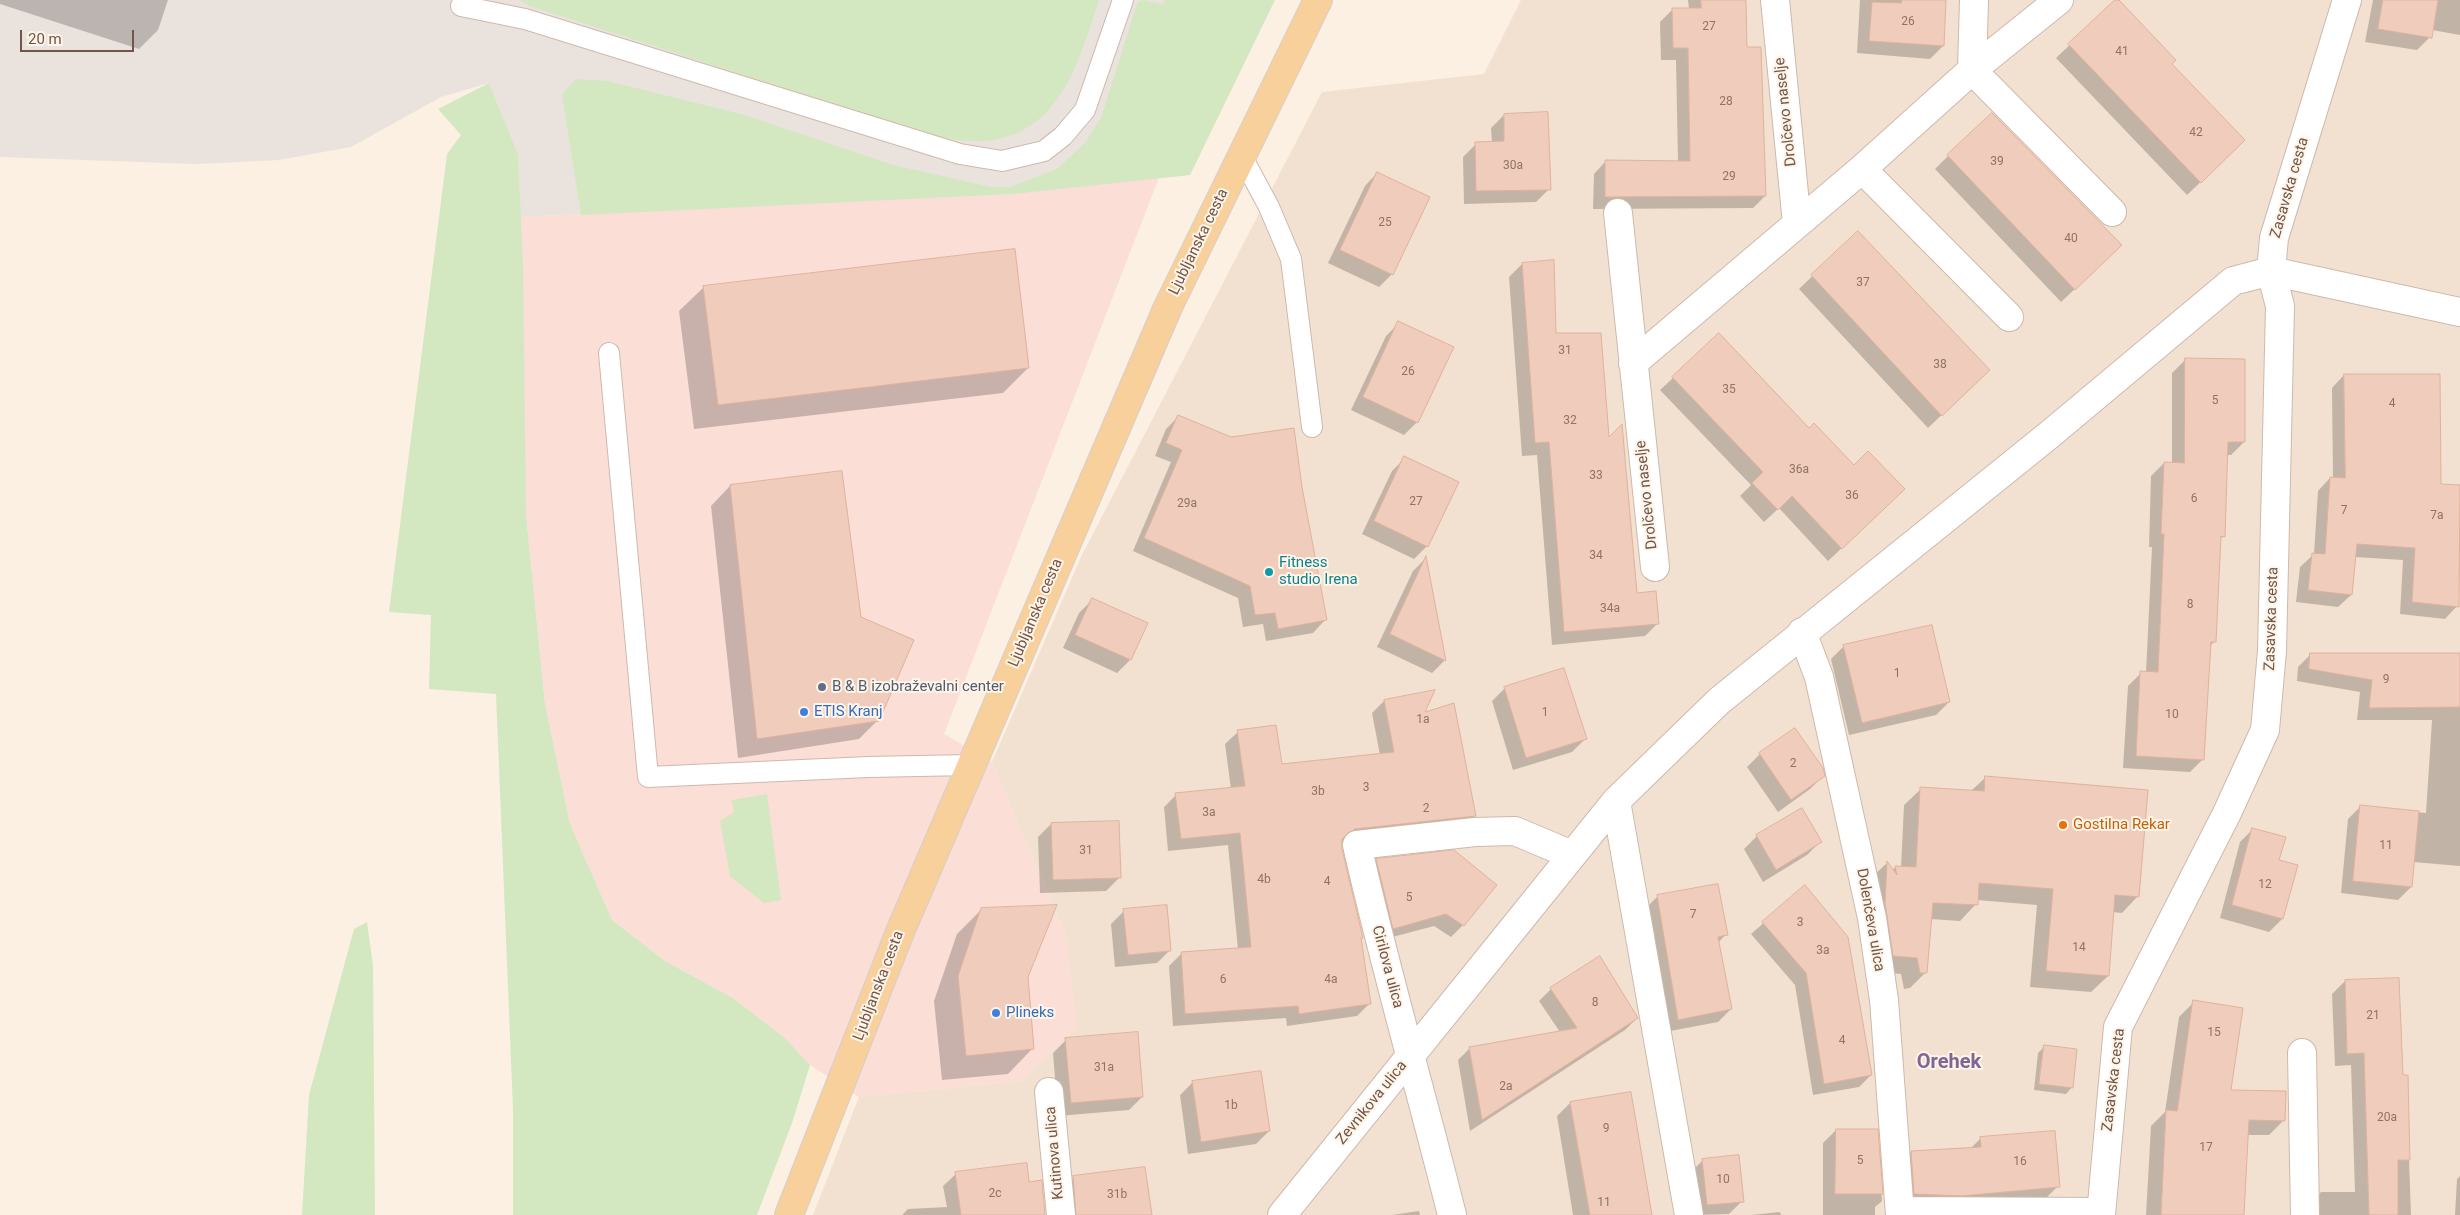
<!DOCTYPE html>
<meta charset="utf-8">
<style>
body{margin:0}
#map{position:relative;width:2460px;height:1215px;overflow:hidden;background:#fbf0e2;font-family:Roboto,sans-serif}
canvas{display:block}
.scale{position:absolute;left:20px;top:30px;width:114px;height:22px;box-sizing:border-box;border:2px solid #71554a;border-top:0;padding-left:6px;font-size:15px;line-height:18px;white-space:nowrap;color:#71554a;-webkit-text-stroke:4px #fef4e7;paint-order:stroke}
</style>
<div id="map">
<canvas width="2460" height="1215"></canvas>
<div class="scale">20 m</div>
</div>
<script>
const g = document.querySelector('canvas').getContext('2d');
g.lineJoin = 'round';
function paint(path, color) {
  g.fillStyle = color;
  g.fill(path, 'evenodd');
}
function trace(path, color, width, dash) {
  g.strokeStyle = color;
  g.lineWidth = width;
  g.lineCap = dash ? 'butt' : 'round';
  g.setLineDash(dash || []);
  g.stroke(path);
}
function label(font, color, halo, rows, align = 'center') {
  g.font = font + ' Roboto,sans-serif';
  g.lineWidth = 4;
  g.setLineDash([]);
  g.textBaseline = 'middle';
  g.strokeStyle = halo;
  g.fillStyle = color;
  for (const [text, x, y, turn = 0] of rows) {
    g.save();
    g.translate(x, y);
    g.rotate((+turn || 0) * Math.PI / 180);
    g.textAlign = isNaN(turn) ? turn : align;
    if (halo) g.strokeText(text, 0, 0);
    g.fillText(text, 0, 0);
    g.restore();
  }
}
paint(new Path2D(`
 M 1521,0 L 2460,0 L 2460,1215 L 813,1215 L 859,1097 L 1022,1081 L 1067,938 L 992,762 L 1082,555 L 1322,92 L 1484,74 Z`), '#f2e1d0');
paint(new Path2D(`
 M 1163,167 L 944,734 L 992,762 L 1067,938 L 1077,1029 L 1022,1081 L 859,1097 L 810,1065 L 785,1038 L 733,998 L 665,961 L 612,920 L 570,824 L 545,704 L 526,515 L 520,217 L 1013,194 Z`), '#fbded6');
paint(new Path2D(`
 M 0,0 L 1243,0 L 1163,167 L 1013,194 L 520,217 L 518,154 L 489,83 L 441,97 L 351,147 L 279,160 L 197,164 L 0,157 Z`), '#eae2dd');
paint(new Path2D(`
 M 520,0 L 1099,0 C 1079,60 1060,137 982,141 C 969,142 954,139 940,138 L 530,6 Z
 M 1142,0 L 1163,4 L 1165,0 L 1275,0 L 1190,175 L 1013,194 L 581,215 L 562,94 L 576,79 L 607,81 L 741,114 L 893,165 L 991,187 L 1011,187 L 1057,169 L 1085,143 L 1101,118 L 1137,4 Z
 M 489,83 L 518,154 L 523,267 L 526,515 L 545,704 L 570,824 L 612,920 L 665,961 L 733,998 L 785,1038 L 810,1065 L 792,1123 L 757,1215 L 513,1215 L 513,1109 L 496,694 L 429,689 L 431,615 L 389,612 L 447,154 L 461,135 L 438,109 Z
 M 767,794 L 781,900 L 764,903 L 730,876 L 720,821 L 734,812 L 732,800 Z
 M 367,922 L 373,966 L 375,1215 L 302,1215 L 309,1095 L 354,929 Z`), '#d3e7c1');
paint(new Path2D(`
 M 0,0 L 168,0 L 158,30 L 139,49 L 0,4 Z
 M 1688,0 L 1745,0 L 1746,48 L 1765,196 L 1753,208 L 1593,209 L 1594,174 L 1606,161 L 1678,162 L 1676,60 L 1661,60 L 1660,22 L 1672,10 L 1689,9 Z
 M 1860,0 L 1945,0 L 1943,46 L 1930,59 L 1857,53 Z
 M 2117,0 L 2231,153 L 2187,195 L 2056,58 Z
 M 2373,0 L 2460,0 L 2460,35 L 2432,30 L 2430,37 L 2417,50 L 2365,42 Z
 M 1504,115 L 1549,189 L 1536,202 L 1464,204 L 1463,157 L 1476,144 L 1492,143 L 1491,128 Z
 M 1948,156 L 2108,258 L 2061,302 L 1935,169 Z
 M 1377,173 L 1392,274 L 1379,287 L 1328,263 L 1365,186 Z
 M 1858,232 L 1976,382 L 1928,428 L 1799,289 Z
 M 1552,262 L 1555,335 L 1608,439 L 1636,595 L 1658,623 L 1645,636 L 1552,645 L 1537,455 L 1522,456 L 1509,277 L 1522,264 Z
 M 704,287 L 1028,368 L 1003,393 L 694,429 L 679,311 Z
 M 1399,323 L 1417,422 L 1404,435 L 1351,410 L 1386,336 Z
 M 2185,360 L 2244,442 L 2231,455 L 2226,455 L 2224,536 L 2219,540 L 2215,641 L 2209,647 L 2203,759 L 2190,772 L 2123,768 L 2128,686 L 2141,673 L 2146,673 L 2152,547 L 2149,547 L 2151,476 L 2164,463 L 2172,464 L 2172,373 Z
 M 2344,375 L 2440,485 L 2460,487 L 2460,570 L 2457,606 L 2445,619 L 2400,614 L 2403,560 L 2355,557 L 2351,595 L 2338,607 L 2296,602 L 2300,567 L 2314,554 L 2318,491 L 2330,478 L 2333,479 L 2332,388 Z
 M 1673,378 L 1809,430 L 1891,502 L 1828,561 L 1779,508 L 1764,522 L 1740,496 L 1751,485 L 1660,390 Z
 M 1178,417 L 1300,487 L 1325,620 L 1313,633 L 1266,641 L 1263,624 L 1243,627 L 1238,598 L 1133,551 L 1171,462 L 1155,456 L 1166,429 Z
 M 1405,458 L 1427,546 L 1414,559 L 1362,534 L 1392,471 Z
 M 730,486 L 860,617 L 878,720 L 859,739 L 738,758 L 711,506 Z
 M 1425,559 L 1445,660 L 1432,673 L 1377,647 L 1413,571 Z
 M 1092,600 L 1130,660 L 1117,673 L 1063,648 L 1079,613 Z
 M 1844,646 L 1949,702 L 1936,715 L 1849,735 L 1831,659 Z
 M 2311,654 L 2460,654 L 2460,866 L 2413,862 L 2411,887 L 2398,900 L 2341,893 L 2348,819 L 2360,807 L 2426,813 L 2432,720 L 2357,720 L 2360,692 L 2297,681 L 2298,667 Z
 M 1505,688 L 1585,739 L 1572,752 L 1513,770 L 1492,701 Z
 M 1384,701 L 1423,714 L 1475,816 L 1462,828 L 1341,842 L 1341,849 L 1362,937 L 1360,939 L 1370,1003 L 1357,1016 L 1287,1026 L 1286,1018 L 1173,1026 L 1169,966 L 1181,954 L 1238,950 L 1228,845 L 1168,851 L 1164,807 L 1176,795 L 1231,789 L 1225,744 L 1238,732 L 1281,765 L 1380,755 L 1372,713 Z
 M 1760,754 L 1823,776 L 1810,789 L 1778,812 L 1747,767 Z
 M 1986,777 L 2138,896 L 2122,913 L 2113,912 L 2108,976 L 2091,992 L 2030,987 L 2037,905 L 1977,900 L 1976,904 L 1960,921 L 1930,919 L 1926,972 L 1910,988 L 1904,989 L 1901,974 L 1877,972 L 1871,878 L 1887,863 L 1892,870 L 1896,867 L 1901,868 L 1904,805 L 1921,789 L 1971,791 Z
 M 1801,810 L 1820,842 L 1807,855 L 1763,882 L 1744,849 L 1757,836 Z
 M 1051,824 L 1119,878 L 1106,891 L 1040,893 L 1038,837 Z
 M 2253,829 L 2278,861 L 2296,866 L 2282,919 L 2269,932 L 2220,918 L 2240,842 Z
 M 1377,860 L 1463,925 L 1451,937 L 1434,926 L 1381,940 L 1365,872 Z
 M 1805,887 L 1871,1075 L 1859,1087 L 1813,1095 L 1795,985 L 1751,934 Z
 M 1658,896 L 1726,934 L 1718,943 L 1731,1009 L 1718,1022 L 1665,1032 L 1645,909 Z
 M 981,910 L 1027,977 L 1032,1049 L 1008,1074 L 942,1080 L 934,1001 L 957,934 Z
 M 1124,911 L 1170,950 L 1157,963 L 1115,967 L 1111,924 Z
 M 2345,981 L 2401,1077 L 2406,1077 L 2411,1215 L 2308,1215 L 2308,1205 L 2321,1192 L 2355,1192 L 2351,1065 L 2335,1066 L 2332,994 Z
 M 1551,989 L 1637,1018 L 1625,1030 L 1470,1131 L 1458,1060 L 1470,1048 L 1560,1032 L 1539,1001 Z
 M 2194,1002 L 2229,1091 L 2284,1120 L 2269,1135 L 2247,1135 L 2243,1215 L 2251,1215 L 2146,1215 L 2151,1126 L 2165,1112 L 2179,1017 Z
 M 1066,1040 L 1142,1097 L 1129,1110 L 1058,1116 L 1053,1053 Z
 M 2044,1047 L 2072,1087 L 2066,1094 L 2034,1090 L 2038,1053 Z
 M 1193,1082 L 1269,1131 L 1256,1144 L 1188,1154 L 1180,1095 Z
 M 1570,1103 L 1652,1215 L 1573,1215 L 1557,1116 Z
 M 1836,1130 L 1877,1130 L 1882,1201 L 1875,1207 L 1875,1215 L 1823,1215 L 1823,1143 Z
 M 1981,1138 L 2058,1186 L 2045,1199 L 1902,1208 L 1898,1165 L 1911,1152 L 1971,1148 Z
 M 1703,1160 L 1742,1201 L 1729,1214 L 1694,1215 L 1690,1173 Z
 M 956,1174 L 1028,1183 L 1044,1215 L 902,1215 L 908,1209 L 947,1207 L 943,1186 Z
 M 2460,1176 L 2460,1215 L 2455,1215 L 2457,1179 Z
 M 1074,1178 L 1151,1215 L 1063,1215 L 1060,1191 Z
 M 1419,1211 L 1420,1215 L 1392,1215 Z
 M 1780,1212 L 1781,1215 L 1751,1215 Z`), '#0003');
const building = new Path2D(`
 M 1701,0 L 1746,0 L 1747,47 L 1761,47 L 1766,196 L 1605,197 L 1605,160 L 1690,161 L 1688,48 L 1673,48 L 1672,8 L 1701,8 Z
 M 1902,0 L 1946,0 L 1944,46 L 1869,41 L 1872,2 L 1901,3 Z
 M 2115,0 L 2119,0 L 2176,60 L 2172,64 L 2245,140 L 2201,183 L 2068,44 Z
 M 2383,0 L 2438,0 L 2432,38 L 2378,29 Z
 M 1548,112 L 1551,190 L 1476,191 L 1475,142 L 1504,141 L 1504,114 Z
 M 1992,113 L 2122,245 L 2075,290 L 1947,155 Z
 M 1377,172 L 1430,197 L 1393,275 L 1340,250 Z
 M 1858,231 L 1990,370 L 1942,416 L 1811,275 Z
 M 1015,249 L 1029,368 L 718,405 L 703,286 Z
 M 1554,260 L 1556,333 L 1601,333 L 1609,437 L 1622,424 L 1637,593 L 1656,591 L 1659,624 L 1564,632 L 1549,442 L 1535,443 L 1522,263 Z
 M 1398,321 L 1454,347 L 1418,423 L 1363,397 Z
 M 1719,333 L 1809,428 L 1814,423 L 1854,465 L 1868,451 L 1905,489 L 1842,549 L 1792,496 L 1778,510 L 1752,483 L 1763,472 L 1672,377 Z
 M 2185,358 L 2245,359 L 2245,442 L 2228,442 L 2225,537 L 2221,536 L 2216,642 L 2211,642 L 2204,760 L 2136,756 L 2140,671 L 2158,672 L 2164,534 L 2161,534 L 2164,462 L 2184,463 Z
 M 2344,374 L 2440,374 L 2441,484 L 2460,485 L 2459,607 L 2412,602 L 2415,548 L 2357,544 L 2352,595 L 2308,590 L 2312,553 L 2325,554 L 2330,477 L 2345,478 Z
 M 1178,415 L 1231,437 L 1294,428 L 1302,487 L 1327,620 L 1278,629 L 1275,613 L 1255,615 L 1250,586 L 1144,538 L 1182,450 L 1166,443 Z
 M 1404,456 L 1459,482 L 1428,547 L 1374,521 Z
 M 842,471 L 861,617 L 914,640 L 879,721 L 757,739 L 730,485 Z
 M 1426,556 L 1446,661 L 1390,634 Z
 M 1092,598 L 1148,623 L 1131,660 L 1075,635 Z
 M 1932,625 L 1950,702 L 1862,723 L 1843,645 Z
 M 2310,653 L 2460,653 L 2460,707 L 2369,708 L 2372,680 L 2309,669 Z
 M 1564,668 L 1587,739 L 1526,758 L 1504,687 Z
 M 1435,690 L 1425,712 L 1454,703 L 1476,816 L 1355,829 L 1348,833 L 1342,839 L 1342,849 L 1363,938 L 1361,938 L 1371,1004 L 1299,1014 L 1298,1006 L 1185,1014 L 1181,952 L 1251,947 L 1240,833 L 1181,839 L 1175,793 L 1245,786 L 1237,730 L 1276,725 L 1282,764 L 1394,752 L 1384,700 Z
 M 1795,728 L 1823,768 L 1825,776 L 1791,800 L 1759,753 Z
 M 1985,776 L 2148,790 L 2139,897 L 2115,895 L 2109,976 L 2046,971 L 2053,889 L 1979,883 L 1978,905 L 1933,903 L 1927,973 L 1920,973 L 1917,958 L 1893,956 L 1885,903 L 1887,861 L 1897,875 L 1895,866 L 1916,867 L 1920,787 L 1984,791 Z
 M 2360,805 L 2419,811 L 2412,887 L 2353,881 Z
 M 1802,808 L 1822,842 L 1776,870 L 1756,835 Z
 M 1119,821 L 1121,878 L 1053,880 L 1051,823 Z
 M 2252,828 L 2286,837 L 2279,860 L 2298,865 L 2283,919 L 2232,905 Z
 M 1454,850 L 1497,885 L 1464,926 L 1446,914 L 1393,929 L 1376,859 Z
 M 1718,884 L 1728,935 L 1718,937 L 1732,1009 L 1678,1020 L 1657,895 Z
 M 1805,885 L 1848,937 L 1872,1075 L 1824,1084 L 1806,973 L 1762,922 Z
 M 1057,905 L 1028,977 L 1034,1049 L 966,1056 L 958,976 L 981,908 Z
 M 1167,905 L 1171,951 L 1128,955 L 1123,909 Z
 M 1600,956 L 1638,1018 L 1482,1120 L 1469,1047 L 1577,1028 L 1550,988 Z
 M 2399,978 L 2403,1075 L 2408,1075 L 2410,1160 L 2398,1160 L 2398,1215 L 2369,1215 L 2364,1053 L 2347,1054 L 2345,980 Z
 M 2193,1000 L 2243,1008 L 2231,1090 L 2286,1091 L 2285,1121 L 2249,1120 L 2244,1215 L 2161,1215 L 2166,1110 L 2177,1111 Z
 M 1138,1032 L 1143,1097 L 1071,1103 L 1065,1038 Z
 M 2044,1045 L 2077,1049 L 2073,1088 L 2039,1084 Z
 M 1261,1071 L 1270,1131 L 1201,1142 L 1192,1081 Z
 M 1631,1092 L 1652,1215 L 1590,1215 L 1570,1102 Z
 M 1836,1129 L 1878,1129 L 1883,1194 L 1835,1194 Z
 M 2055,1131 L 2060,1187 L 1961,1196 L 1914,1194 L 1911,1151 L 1981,1147 L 1980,1137 Z
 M 1739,1155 L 1744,1202 L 1707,1205 L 1702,1159 Z
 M 1027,1163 L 1029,1182 L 1042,1180 L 1045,1215 L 961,1215 L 955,1172 Z
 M 1145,1167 L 1152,1215 L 1076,1215 L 1073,1176 Z`);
paint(building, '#efccbb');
trace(building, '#e1b29c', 1);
const service = new Path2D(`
 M 461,6 L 525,19 L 960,154 L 1002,161 L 1044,151 L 1063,136 L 1085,110 L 1123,0
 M 1241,155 L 1269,207 L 1291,259 L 1312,427
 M 609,353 L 648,777 L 868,767 L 970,765`);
const minor = new Path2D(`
 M 1775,0 L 1797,224
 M 1974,0 L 1972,70 L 2112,212
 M 1862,169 L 2009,317
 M 1618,213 L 1655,567
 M 1633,363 L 1862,169 L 1972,70 L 2059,0
 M 1802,632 L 1819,677 L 1872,918 L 1884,1000 L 1900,1215
 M 1616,801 L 1689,1215
 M 2302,1053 L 2305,1215
 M 1049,1092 L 1061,1215
 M 1900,1211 L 2101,1212
 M 1282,1215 L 1616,801 L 1719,701 L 2049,435 L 2233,281 L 2271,271 L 2460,312
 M 1452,1215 C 1421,1091 1385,969 1357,845 L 1475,832 L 1515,831 L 1572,855
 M 2101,1215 L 2118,1027 L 2227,813 L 2265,730 L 2272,651 L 2280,306 L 2271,271 L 2274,238 L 2347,0`);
const primary = new Path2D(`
 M 789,1215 L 900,932 L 1168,307 L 1318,0`);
trace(service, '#ceb9ac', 22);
trace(minor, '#ceb9ac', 30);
trace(primary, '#d7cfcc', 30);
trace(service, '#fff', 20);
trace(minor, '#fff', 28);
trace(primary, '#f7d09c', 28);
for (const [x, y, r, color] of [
 [1269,572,5,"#0f9aa8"],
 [822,687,5,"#5c6f8a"],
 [804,712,5,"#3f7fe0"],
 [2063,825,5,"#e8710a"],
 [996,1013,5,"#3f7fe0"]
]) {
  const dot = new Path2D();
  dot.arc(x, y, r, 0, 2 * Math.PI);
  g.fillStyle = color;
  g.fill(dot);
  trace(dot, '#fef4e7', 2);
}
label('12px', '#907366', null, [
 ["26",1908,22],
 ["27",1709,27],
 ["41",2122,52],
 ["28",1726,102],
 ["42",2196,133],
 ["39",1997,162],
 ["30a",1513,166],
 ["29",1729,177],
 ["25",1385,223],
 ["40",2071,239],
 ["37",1863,283],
 ["31",1565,351],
 ["38",1940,365],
 ["26",1408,372],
 ["35",1729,390],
 ["5",2215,401],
 ["4",2392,404],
 ["32",1570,421],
 ["36a",1799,470],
 ["33",1596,476],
 ["36",1852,496],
 ["6",2194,499],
 ["27",1416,502],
 ["29a",1187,504],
 ["7",2344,511],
 ["7a",2437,516],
 ["34",1596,556],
 ["8",2190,605],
 ["34a",1610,609],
 ["1",1897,674],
 ["9",2386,680],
 ["1",1545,713],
 ["10",2172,715],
 ["1a",1423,720],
 ["2",1793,764],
 ["3",1366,788],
 ["3b",1318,792],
 ["2",1426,809],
 ["3a",1209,813],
 ["11",2386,846],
 ["31",1086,851],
 ["4b",1264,880],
 ["4",1327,882],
 ["12",2265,885],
 ["5",1409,898],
 ["7",1693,915],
 ["3",1800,923],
 ["14",2079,948],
 ["3a",1823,951],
 ["6",1223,980],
 ["4a",1331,980],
 ["8",1595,1003],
 ["21",2373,1016],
 ["15",2214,1033],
 ["4",1842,1041],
 ["31a",1104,1068],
 ["2a",1506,1087],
 ["1b",1231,1106],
 ["20a",2387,1118],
 ["9",1606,1129],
 ["17",2206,1148],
 ["5",1860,1161],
 ["16",2020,1162],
 ["10",1723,1180],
 ["2c",995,1194],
 ["31b",1117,1195],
 ["11",1604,1203]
]);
label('15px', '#71554a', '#fef4e7', [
 ["Drolčevo naselje",1786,112,-96],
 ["Zasavska cesta",2290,188,-74],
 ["Ljubljanska cesta",1199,242,-64],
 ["Drolčevo naselje",1647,495,-96],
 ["Ljubljanska cesta",1036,613,-67],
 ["Zasavska cesta",2272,619,-88],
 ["Dolenčeva ulica",1870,920,80],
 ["Cirilova ulica",1387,967,75],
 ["Ljubljanska cesta",879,986,-69],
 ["Zasavska cesta",2114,1080,-83],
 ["Zevnikova ulica",1372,1103,-51],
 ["Kutinova ulica",1055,1153,-95]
]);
label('15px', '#0d838f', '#fef4e7', [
 ["Fitness",1279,563],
 ["studio Irena",1279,580]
], 'left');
label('15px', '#4e5e75', '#fef4e7', [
 ["B & B izobraževalni center",832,687]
], 'left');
label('15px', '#366cbe', '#fef4e7', [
 ["ETIS Kranj",814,712],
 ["Plineks",1006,1013]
], 'left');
label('15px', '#c56008', '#fef4e7', [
 ["Gostilna Rekar",2073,825]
], 'left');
label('bold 20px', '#816594', '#fef4e7', [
 ["Orehek",1949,1063]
]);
</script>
